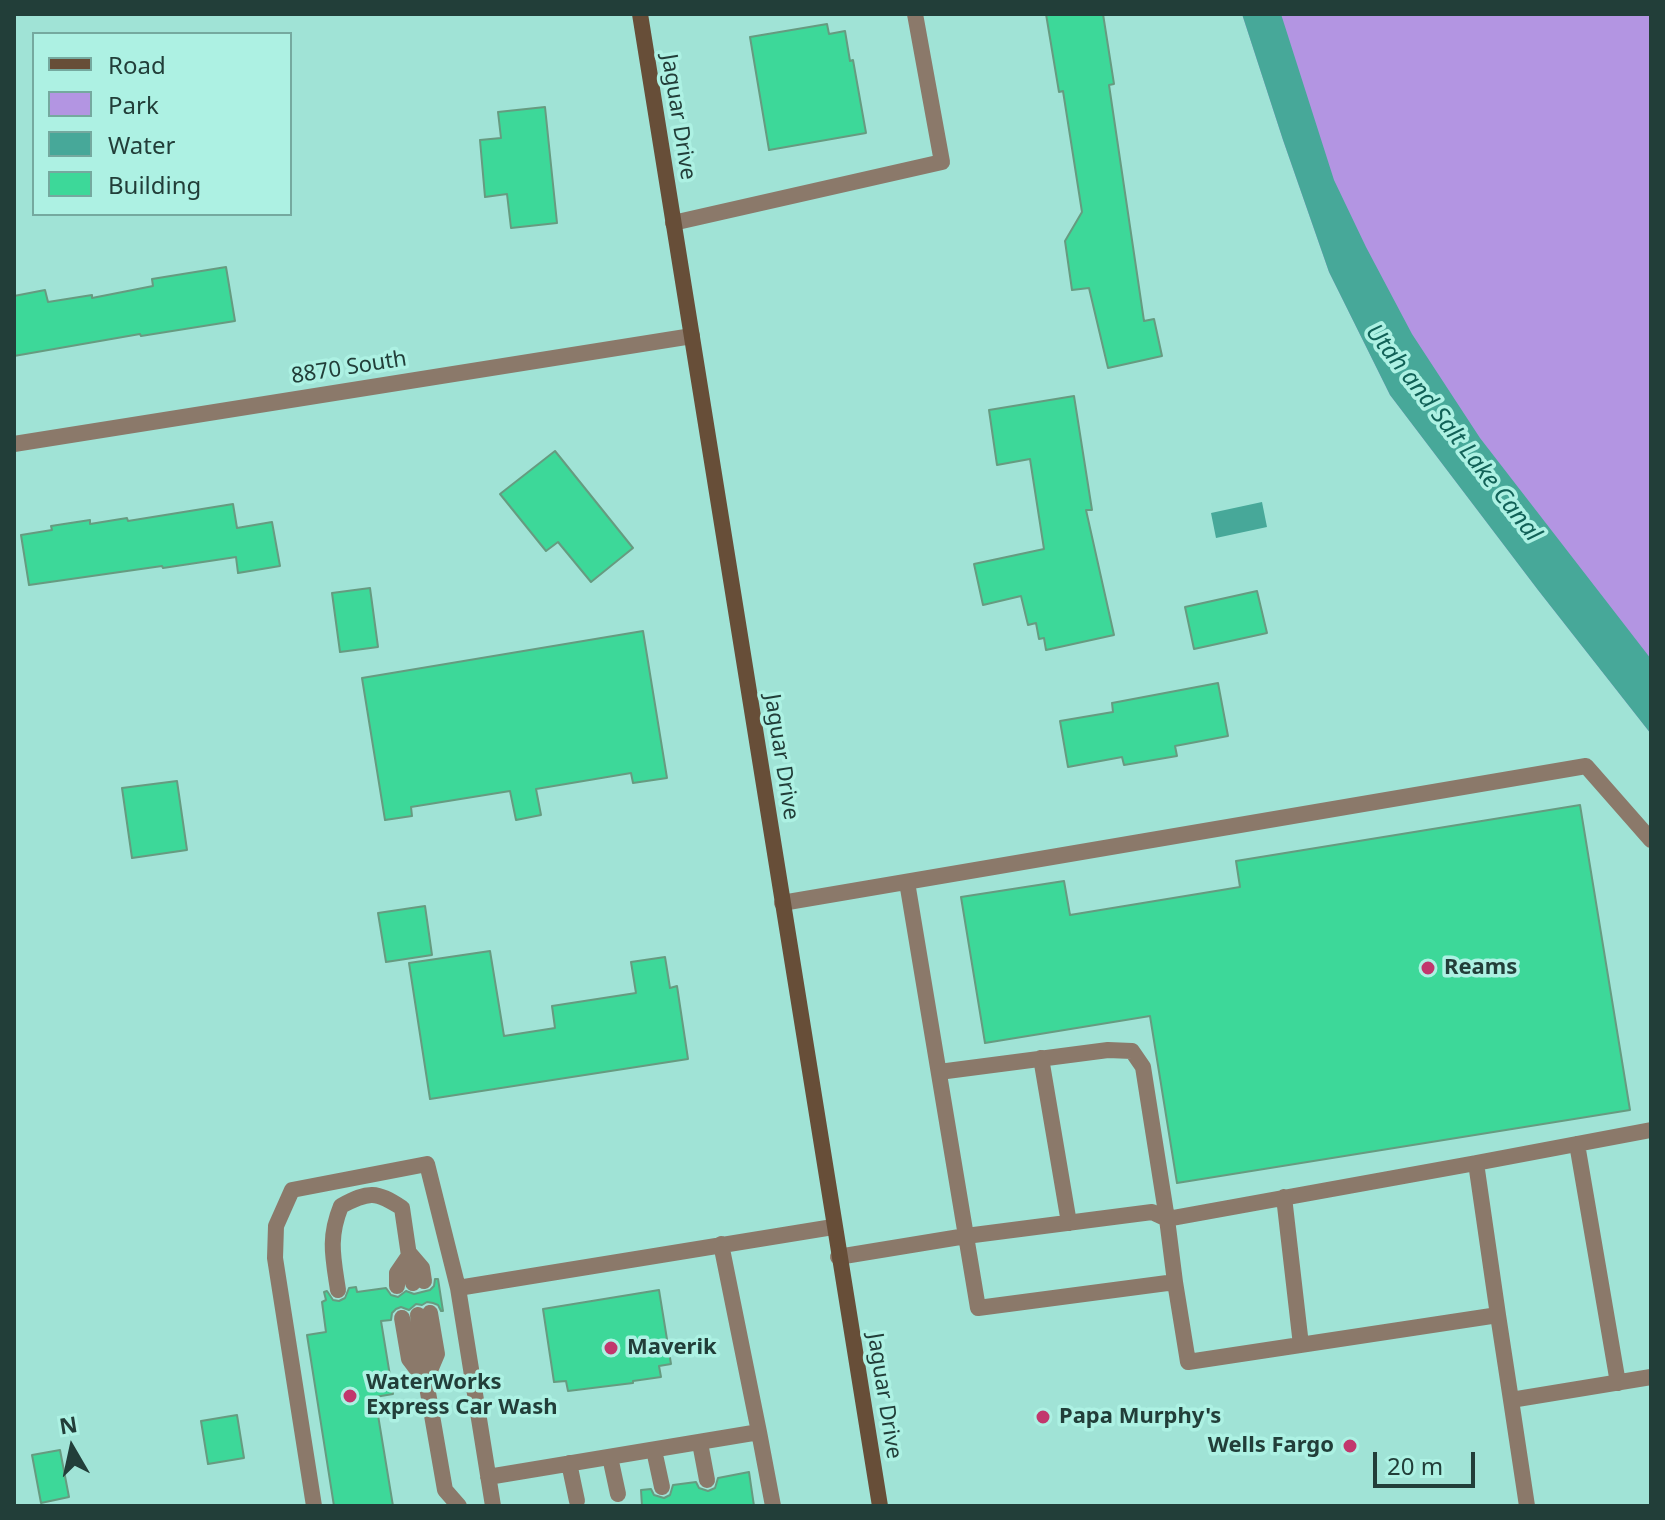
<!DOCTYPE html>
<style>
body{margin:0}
#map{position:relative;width:1665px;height:1520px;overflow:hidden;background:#a0e3d6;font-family:"Noto Sans",sans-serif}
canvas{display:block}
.frame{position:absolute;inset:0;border:16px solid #223e39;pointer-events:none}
.legend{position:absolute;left:32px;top:32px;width:260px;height:184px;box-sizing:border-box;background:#adf1e3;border:2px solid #75a99f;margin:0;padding:10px 14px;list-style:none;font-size:24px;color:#223e39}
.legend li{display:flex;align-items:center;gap:16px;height:40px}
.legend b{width:40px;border:2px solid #75a99f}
.north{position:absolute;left:32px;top:1408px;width:80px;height:80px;-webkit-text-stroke:6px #adf1e3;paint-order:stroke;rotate:351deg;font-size:22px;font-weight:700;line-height:32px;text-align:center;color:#223e39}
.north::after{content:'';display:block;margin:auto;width:28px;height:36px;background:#223e39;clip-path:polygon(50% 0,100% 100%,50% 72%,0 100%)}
.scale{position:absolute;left:1373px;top:1452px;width:102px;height:36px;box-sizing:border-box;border:4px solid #223e39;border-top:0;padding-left:10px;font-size:24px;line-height:28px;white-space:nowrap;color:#223e39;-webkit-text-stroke:6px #adf1e3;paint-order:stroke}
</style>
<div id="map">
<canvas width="1665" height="1520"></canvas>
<div class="frame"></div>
<ul class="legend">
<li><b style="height:10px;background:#674e38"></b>Road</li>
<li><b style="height:22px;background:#b395e2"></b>Park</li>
<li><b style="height:22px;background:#47a899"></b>Water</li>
<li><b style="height:22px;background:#3dd899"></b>Building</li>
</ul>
<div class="north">N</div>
<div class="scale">20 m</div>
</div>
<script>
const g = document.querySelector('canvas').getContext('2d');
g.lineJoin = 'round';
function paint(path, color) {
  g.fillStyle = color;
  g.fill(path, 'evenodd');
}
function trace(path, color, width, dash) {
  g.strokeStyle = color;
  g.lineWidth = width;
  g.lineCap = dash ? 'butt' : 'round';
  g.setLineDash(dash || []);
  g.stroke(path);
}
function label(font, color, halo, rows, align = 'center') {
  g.font = font + ' "Noto Sans",sans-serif';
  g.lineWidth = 7;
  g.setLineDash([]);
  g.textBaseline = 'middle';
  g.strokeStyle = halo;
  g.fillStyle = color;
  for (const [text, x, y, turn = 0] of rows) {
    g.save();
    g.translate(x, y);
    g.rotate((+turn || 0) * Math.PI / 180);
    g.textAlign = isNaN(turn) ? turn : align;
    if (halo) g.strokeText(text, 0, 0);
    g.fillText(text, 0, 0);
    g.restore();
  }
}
paint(new Path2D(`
 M 1242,14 L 1651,14 L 1651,734 L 1538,590 L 1390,395 L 1329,272 L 1283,140 Z`), '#b395e2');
paint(new Path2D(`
 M 1242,14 L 1281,14 L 1334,180 L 1366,247 L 1412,334 L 1480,438 L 1651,659 L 1651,734 L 1538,590 L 1390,395 L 1329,272 L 1283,140 Z
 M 1262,502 L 1267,527 L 1216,538 L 1211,513 Z`), '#47a899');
const building = new Path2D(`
 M 1046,14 L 1103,14 L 1114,84 L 1109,85 L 1144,321 L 1154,319 L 1162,356 L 1108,368 L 1089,288 L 1072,290 L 1065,241 L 1082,212 L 1063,91 L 1059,92 Z
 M 827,24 L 829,34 L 845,31 L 850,61 L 853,60 L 866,133 L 769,150 L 750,37 Z
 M 545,107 L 557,223 L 511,228 L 507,194 L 485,197 L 480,140 L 501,138 L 498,112 Z
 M 226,267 L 235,321 L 141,336 L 140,334 L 14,356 L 14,296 L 45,290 L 48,302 L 92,295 L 92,298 L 153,286 L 152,279 Z
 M 1074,396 L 1092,510 L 1086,510 L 1114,635 L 1046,650 L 1044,638 L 1039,639 L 1036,623 L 1028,625 L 1021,596 L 983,605 L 974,564 L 1044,549 L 1030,459 L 997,465 L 989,410 Z
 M 555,451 L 633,548 L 591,582 L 558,542 L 546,551 L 500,494 Z
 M 233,504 L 237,528 L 272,522 L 280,566 L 238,573 L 236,557 L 163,568 L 162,566 L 29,585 L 21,535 L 52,530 L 51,526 L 90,520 L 90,524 L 127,518 L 128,521 Z
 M 370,588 L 378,647 L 340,652 L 332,593 Z
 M 1257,591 L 1267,633 L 1194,649 L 1185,607 Z
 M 643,631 L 667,778 L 633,783 L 631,773 L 536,789 L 541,815 L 516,820 L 510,791 L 411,807 L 412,816 L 385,820 L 362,678 Z
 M 1218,683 L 1228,736 L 1175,746 L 1177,756 L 1124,765 L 1122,757 L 1068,767 L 1060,721 L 1113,712 L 1112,703 Z
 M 177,781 L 187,850 L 132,858 L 122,788 Z
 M 1580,805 L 1630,1110 L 1177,1183 L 1150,1016 L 985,1043 L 961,897 L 1064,881 L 1070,915 L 1240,887 L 1236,861 Z
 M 425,906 L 432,955 L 386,962 L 378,913 Z
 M 490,951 L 504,1036 L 555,1028 L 552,1006 L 636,993 L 631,962 L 665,957 L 670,988 L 677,986 L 688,1059 L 430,1099 L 409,963 Z
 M 435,1279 L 438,1279 L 443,1311 L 441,1311 L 438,1305 L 433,1303 L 427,1302 L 422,1305 L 416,1304 L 409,1310 L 401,1307 L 396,1309 L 392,1313 L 391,1320 L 381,1321 L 393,1394 L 375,1397 L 393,1506 L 334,1506 L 307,1335 L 326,1332 L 322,1302 L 326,1300 L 324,1292 L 327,1291 L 333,1300 L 339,1301 L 345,1298 L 349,1288 L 356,1287 L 357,1292 L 386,1288 L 391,1295 L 398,1297 L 406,1291 L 414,1294 L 430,1290 L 434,1286 Z
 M 659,1290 L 671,1364 L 659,1366 L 661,1377 L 633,1381 L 633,1383 L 568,1391 L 566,1381 L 554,1382 L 543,1309 Z
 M 237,1415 L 244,1458 L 208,1464 L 201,1421 Z
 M 60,1450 L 69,1497 L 41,1503 L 32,1455 Z
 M 749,1472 L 754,1506 L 642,1506 L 641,1490 L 651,1489 L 654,1495 L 664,1498 L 670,1495 L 673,1485 L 696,1482 L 699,1488 L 708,1491 L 715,1488 L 718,1478 Z`);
paint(building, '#3dd899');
trace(building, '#669b80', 2);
trace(new Path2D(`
 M 673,223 L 942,162 L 915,14
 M 907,882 L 978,1308 L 1175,1282 L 1188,1362 L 1498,1315 L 1511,1400
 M 782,903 L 1586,766 L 1651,840
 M 1041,1058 L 1069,1223
 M 939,1072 L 1108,1050 L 1132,1051 L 1143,1067 L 1167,1219 L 1476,1163
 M 1577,1144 L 1618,1383
 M 1284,1197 L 1301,1345
 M 721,1244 L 759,1432
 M 838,1257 L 966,1236 L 1152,1212 L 1167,1219 L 1175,1282
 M 397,1286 L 397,1273 L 410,1254 L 422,1268 L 424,1281
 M 338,1290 C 333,1257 328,1238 341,1206 C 369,1191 376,1191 402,1208 L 413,1283
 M 418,1315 L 426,1381 L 445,1490 L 459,1506
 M 1498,1315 L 1476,1163 L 1651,1130
 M 402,1318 L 409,1359 L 425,1380
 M 426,1380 L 437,1354 L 430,1313
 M 700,1443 L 707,1480
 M 654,1450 L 662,1487
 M 610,1457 L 618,1494
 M 569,1463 L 577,1501
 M 488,1477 L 759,1432 L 773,1506
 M 314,1506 L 275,1258 L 276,1226 L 292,1190 L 427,1164 L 458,1288
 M 493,1506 L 458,1288 L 833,1227
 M 1527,1506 L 1511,1400 L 1651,1377`), '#8b796a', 16);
trace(new Path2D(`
 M 14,444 L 692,336`), '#8b796a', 16);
trace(new Path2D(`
 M 640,14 L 880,1506`), '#674e38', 16);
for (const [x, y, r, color] of [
 [1428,968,8,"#c2376d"],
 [611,1348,8,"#c2376d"],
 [350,1396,8,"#c2376d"],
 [1043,1417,8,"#c2376d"],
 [1350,1446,8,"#c2376d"]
]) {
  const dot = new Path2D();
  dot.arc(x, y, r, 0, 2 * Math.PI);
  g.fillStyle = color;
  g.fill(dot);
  trace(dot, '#adf1e3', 3);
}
label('22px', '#223e39', '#adf1e3', [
 ["Jaguar Drive",678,117,81],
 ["8870 South",349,368,-9],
 ["Jaguar Drive",781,757,81],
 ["Jaguar Drive",884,1396,81]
]);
label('bold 22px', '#223e39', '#adf1e3', [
 ["Reams",1444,968],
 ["Maverik",627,1348],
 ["WaterWorks",366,1383],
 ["Express Car Wash",366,1408],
 ["Papa Murphy's",1059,1417],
 ["Wells Fargo",1334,1446,"right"]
], 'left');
label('italic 24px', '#116157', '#adf1e3', [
 ["Utah and Salt Lake Canal",1453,433,52]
]);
</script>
